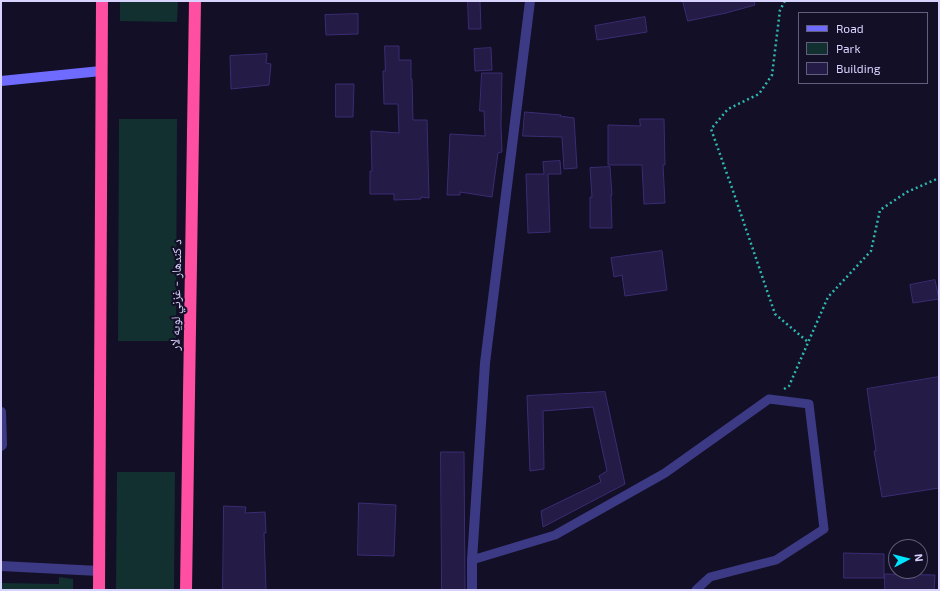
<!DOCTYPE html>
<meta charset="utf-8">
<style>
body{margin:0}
#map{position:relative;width:940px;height:591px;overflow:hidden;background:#130f26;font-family:"Exo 2",sans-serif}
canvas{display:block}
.frame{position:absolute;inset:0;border:2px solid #d9d4ff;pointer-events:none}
.legend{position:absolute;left:798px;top:12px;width:130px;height:72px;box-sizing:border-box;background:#130f26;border:1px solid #625e7d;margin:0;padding:5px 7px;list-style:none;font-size:12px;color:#d9d4ff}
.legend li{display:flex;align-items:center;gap:8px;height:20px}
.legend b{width:20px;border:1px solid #625e7d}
.north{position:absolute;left:888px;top:539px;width:40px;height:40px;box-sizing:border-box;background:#130f26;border:1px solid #625e7d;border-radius:50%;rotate:83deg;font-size:11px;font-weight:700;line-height:16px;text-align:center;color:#d9d4ff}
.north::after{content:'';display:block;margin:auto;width:14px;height:18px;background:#00e5ff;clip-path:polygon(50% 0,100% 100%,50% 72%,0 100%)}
</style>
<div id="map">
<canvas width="940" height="591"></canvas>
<div class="frame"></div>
<ul class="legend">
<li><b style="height:5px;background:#6f6bff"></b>Road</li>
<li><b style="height:11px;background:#12302f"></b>Park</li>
<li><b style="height:11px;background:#241b47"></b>Building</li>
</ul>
<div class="north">N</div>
</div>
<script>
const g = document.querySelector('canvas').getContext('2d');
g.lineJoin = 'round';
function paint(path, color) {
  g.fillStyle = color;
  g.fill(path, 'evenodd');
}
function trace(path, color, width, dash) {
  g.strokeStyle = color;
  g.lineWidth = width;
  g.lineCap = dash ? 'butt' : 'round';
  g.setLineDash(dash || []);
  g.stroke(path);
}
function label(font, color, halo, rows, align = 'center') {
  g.font = font + ' "Exo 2","Noto Naskh Arabic",sans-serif';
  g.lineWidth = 4;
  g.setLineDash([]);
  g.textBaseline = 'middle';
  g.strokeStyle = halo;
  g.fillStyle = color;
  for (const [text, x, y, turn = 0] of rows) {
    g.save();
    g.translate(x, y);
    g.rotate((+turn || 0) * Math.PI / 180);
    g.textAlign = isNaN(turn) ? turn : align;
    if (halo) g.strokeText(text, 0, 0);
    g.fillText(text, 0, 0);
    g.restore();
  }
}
paint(new Path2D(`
 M 120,1 L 178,1 L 177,22 L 120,21 Z
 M 119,119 L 177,119 L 176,341 L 118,341 Z
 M 117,472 L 175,472 L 174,590 L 116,590 Z
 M 59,577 L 73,579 L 73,590 L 1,590 L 1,583 L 59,584 Z`), '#12302f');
const building = new Path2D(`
 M 468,1 L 480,1 L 481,29 L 469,29 Z
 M 683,1 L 754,1 L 755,5 L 726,13 L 688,21 Z
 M 358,14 L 358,34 L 326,35 L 325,15 Z
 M 645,17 L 647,32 L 597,40 L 595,26 Z
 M 385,46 L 399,46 L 399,60 L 411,60 L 411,79 L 412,79 L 413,120 L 427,120 L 429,198 L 421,197 L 421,199 L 394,200 L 394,194 L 370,194 L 370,171 L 372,171 L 371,131 L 399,133 L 398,104 L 384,104 L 383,71 L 385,71 Z
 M 491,48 L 492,70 L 475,71 L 474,49 Z
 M 267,54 L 266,63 L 271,64 L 269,85 L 231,89 L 230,56 Z
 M 482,73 L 502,73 L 501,124 L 502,152 L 498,153 L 492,197 L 460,192 L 460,195 L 447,195 L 450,134 L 485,136 L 484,111 L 480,111 Z
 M 336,84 L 354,84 L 353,117 L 336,117 Z
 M 525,112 L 561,115 L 560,116 L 574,118 L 577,168 L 564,169 L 562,137 L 523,136 Z
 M 640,119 L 664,119 L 665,165 L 663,165 L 665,203 L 644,204 L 642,165 L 608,165 L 608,125 L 640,126 Z
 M 560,161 L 561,174 L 548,174 L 550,232 L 528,233 L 526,174 L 544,174 L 543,162 Z
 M 610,167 L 612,195 L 611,195 L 612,228 L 590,228 L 590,197 L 592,197 L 590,168 Z
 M 662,251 L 667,290 L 625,296 L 622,275 L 614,277 L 611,258 Z
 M 935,280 L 939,299 L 913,303 L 910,285 Z
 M 939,377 L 939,488 L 882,497 L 874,451 L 876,451 L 867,389 Z
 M 605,392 L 625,484 L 543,527 L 541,511 L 601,482 L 599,476 L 607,471 L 593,407 L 543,411 L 544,469 L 530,471 L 527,396 Z
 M 441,452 L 464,452 L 465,590 L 442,590 Z
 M 359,503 L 396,505 L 394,556 L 358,555 Z
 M 224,506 L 246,507 L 245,513 L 265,512 L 266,533 L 264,533 L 266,590 L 223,590 Z
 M 844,553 L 884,554 L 884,578 L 844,578 Z
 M 885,574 L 935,575 L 934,590 L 885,590 Z`);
paint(building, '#241b47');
trace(building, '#3b2d73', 1);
trace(new Path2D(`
 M 785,1 L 780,10 L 772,75 L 759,94 L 728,109 L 711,129 L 732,188 L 775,314 L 808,342
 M 784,389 L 789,386 L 828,297 L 871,251 L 880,210 L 907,192 L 939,178`), '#2fb8b0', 2.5, [2, 3]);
trace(new Path2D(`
 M 472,560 L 555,535 L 665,473 L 769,399 L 809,404 L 824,529 L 776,560 L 710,577 L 696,590`), '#3d3a85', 9);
trace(new Path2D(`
 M 1,412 L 2,445 L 1,446
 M 1,566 L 99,571
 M 472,590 L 472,560 L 485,363 L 530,1`), '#3d3a85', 10);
trace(new Path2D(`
 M 1,81 L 101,71`), '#6f6bff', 10);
trace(new Path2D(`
 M 99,590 L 102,1
 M 186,590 L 195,1`), '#ff4fa3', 12);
label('13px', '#d9d4ff', '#130f26', [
 ["د کندهار - غزني لويه لار",176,295,-89]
]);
</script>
